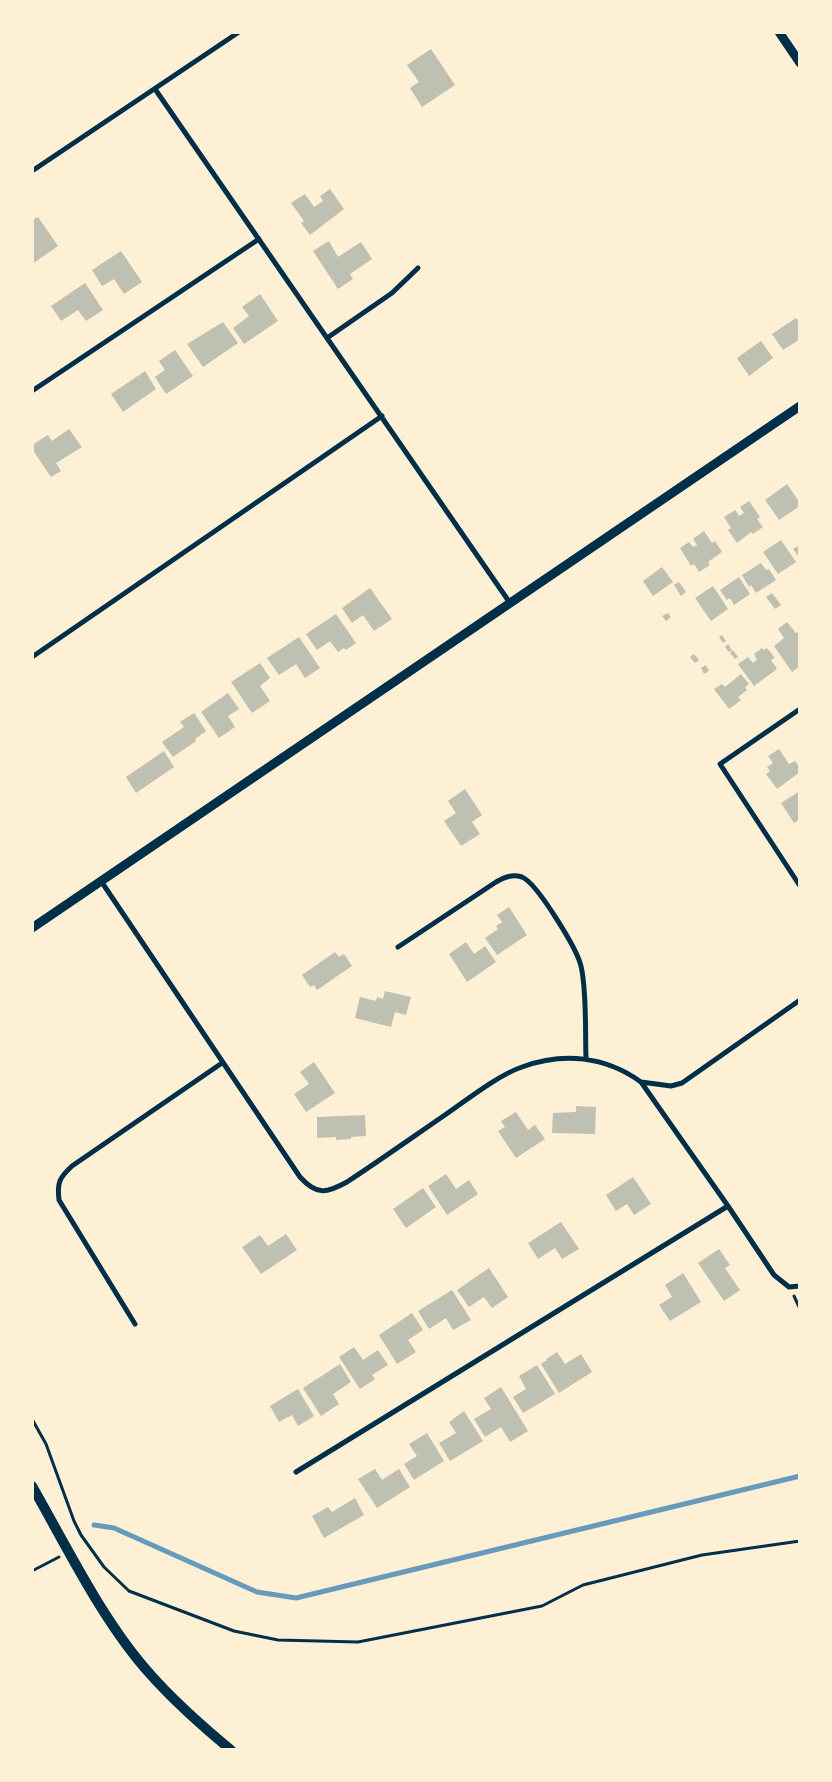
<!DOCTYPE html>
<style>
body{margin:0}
#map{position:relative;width:832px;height:1782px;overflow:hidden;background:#fdf0d5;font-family:Barlow,sans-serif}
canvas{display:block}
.frame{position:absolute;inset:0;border:34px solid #fdf0d5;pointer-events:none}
</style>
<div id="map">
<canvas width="832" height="1782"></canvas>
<div class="frame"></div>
</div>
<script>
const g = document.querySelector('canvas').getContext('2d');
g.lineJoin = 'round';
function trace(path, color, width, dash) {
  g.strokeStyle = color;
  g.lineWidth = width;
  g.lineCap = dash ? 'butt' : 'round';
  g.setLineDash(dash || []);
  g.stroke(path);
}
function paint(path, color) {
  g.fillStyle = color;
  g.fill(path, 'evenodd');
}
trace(new Path2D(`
 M 94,1525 L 114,1528 L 257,1592 L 296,1598 L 800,1476`), '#669bbc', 5);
paint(new Path2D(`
 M 431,49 L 455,85 L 422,107 L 410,88 L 419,82 L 407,65 Z
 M 330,189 L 344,209 L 310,235 L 301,223 L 304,221 L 291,203 L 305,194 L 314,207 L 323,201 L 320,196 Z
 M 38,217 L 58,246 L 32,264 L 32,220 Z
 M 329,241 L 338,257 L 361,242 L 372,259 L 350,274 L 353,279 L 338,289 L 313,251 Z
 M 121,251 L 142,282 L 124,294 L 114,279 L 102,286 L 92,270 Z
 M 85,283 L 103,310 L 86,321 L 78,310 L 61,321 L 51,306 Z
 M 260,294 L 278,321 L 244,344 L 233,328 L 249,316 L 242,307 Z
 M 796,318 L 800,323 L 800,339 L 783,350 L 772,334 Z
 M 223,322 L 238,343 L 203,367 L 187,344 Z
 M 761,341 L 773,358 L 749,376 L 737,358 Z
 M 175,350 L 193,376 L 166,394 L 155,377 L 165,370 L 159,361 Z
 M 145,371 L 156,389 L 123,412 L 111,394 Z
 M 69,429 L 82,447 L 56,463 L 61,471 L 51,477 L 32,449 L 32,445 L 48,435 L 52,441 Z
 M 787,484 L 800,503 L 800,506 L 779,520 L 765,500 Z
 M 749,501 L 760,517 L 757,519 L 763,527 L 753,534 L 751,532 L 737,543 L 728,530 L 731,528 L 724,517 L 735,510 L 739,516 L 744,513 L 740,507 Z
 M 704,531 L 712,543 L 715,541 L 722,552 L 708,562 L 710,565 L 699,572 L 694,564 L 691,566 L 680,548 L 689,542 L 693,547 L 697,545 L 693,539 Z
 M 781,540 L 796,562 L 778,574 L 763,552 Z
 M 800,545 L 800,558 L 793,549 Z
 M 761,563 L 766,570 L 769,569 L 776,580 L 756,593 L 751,585 L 749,587 L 742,575 Z
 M 662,567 L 673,582 L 653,596 L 643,581 Z
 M 739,577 L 750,594 L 734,605 L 730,598 L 727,600 L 720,590 Z
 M 679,582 L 686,592 L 681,596 L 674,585 Z
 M 713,586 L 728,609 L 711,621 L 695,598 Z
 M 370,588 L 392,619 L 374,631 L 363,615 L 352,623 L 342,608 Z
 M 772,593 L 781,605 L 775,609 L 766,597 Z
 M 668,613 L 671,617 L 666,621 L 662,616 Z
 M 336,614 L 356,643 L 346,650 L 344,648 L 338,652 L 330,641 L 317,650 L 306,634 Z
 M 787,622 L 796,633 L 800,631 L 800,666 L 792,672 L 774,646 L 784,638 L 778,629 Z
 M 722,635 L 726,641 L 723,643 L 719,637 Z
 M 299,637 L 320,668 L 305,678 L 296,664 L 279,675 L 267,658 Z
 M 728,644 L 732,650 L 729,652 L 725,647 Z
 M 762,648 L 764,650 L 767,648 L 775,658 L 771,660 L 777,669 L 754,686 L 738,664 L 748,657 L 753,663 L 757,660 L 754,654 Z
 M 733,650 L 738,657 L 735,659 L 730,653 Z
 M 694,654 L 699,660 L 695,663 L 690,657 Z
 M 260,663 L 270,678 L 260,686 L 270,701 L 252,713 L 231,682 Z
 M 706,665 L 709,671 L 704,674 L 701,668 Z
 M 741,674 L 749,684 L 745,687 L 747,690 L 738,697 L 741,700 L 729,709 L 714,689 L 722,684 L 725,687 Z
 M 228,693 L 239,709 L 228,716 L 235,727 L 219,738 L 201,712 Z
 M 194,713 L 206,731 L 195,739 L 196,741 L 173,757 L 162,742 L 184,727 L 180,722 Z
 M 779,749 L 789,764 L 795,761 L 800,768 L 800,772 L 777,789 L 766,774 L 770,771 L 767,767 L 773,763 L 768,756 Z
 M 164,751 L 174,767 L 136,793 L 126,777 Z
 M 465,789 L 482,815 L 472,822 L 480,834 L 461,846 L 444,821 L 456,813 L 448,801 Z
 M 800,791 L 800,819 L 794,823 L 781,803 Z
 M 509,907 L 527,935 L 497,955 L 485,938 L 498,929 L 496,926 L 502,922 L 497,915 Z
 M 466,942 L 474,954 L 485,946 L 496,962 L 467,982 L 449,954 Z
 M 335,952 L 339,957 L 344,954 L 352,966 L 317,990 L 314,985 L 310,987 L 302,975 Z
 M 385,991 L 411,997 L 406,1015 L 395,1012 L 391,1027 L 355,1018 L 360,997 L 376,1001 L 377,997 L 383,999 Z
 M 314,1062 L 335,1093 L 306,1112 L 294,1094 L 309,1084 L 300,1072 Z
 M 576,1106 L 596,1107 L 595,1134 L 552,1133 L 553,1113 L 576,1112 Z
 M 516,1112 L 528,1130 L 535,1125 L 545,1139 L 516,1158 L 498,1131 L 505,1127 L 501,1121 Z
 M 365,1115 L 366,1136 L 351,1137 L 351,1139 L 336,1140 L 336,1137 L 317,1138 L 317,1117 Z
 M 446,1174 L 456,1189 L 469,1180 L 478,1194 L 447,1215 L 428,1186 Z
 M 633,1177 L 651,1204 L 634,1215 L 627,1204 L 616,1211 L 606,1195 Z
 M 423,1188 L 436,1207 L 406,1228 L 393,1209 Z
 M 561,1222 L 579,1249 L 562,1259 L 555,1248 L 538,1259 L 528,1243 Z
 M 286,1234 L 297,1250 L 261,1274 L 242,1247 L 260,1235 L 268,1246 Z
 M 719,1249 L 730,1265 L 725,1268 L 740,1290 L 724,1301 L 698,1263 Z
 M 489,1268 L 508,1297 L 492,1308 L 484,1297 L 469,1307 L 457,1290 Z
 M 683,1273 L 701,1302 L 670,1321 L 659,1305 L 672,1297 L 665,1285 Z
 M 452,1290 L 471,1320 L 453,1330 L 446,1318 L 429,1329 L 418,1311 Z
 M 412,1313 L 423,1330 L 408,1340 L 416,1352 L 397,1364 L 379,1335 Z
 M 354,1347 L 363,1360 L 378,1350 L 388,1365 L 372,1375 L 375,1379 L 360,1389 L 339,1357 Z
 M 557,1352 L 565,1364 L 581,1354 L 592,1372 L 559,1393 L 541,1364 L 547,1360 L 546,1359 Z
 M 340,1364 L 351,1382 L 333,1394 L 339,1404 L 321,1416 L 303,1388 Z
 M 537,1365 L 555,1394 L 523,1413 L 513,1397 L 526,1389 L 519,1376 Z
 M 501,1387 L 528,1431 L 510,1442 L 501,1427 L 485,1437 L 474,1419 L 491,1409 L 484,1398 Z
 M 298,1389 L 314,1416 L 298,1426 L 292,1415 L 279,1422 L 270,1406 Z
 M 464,1411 L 483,1441 L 450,1461 L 439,1443 L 456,1433 L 449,1422 Z
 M 427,1433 L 444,1461 L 414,1480 L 404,1464 L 417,1456 L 409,1444 Z
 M 375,1469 L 382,1480 L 399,1469 L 410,1487 L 377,1508 L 358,1479 Z
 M 355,1498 L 364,1515 L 324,1538 L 312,1516 L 328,1507 L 332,1512 Z`), '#bec0b2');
trace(new Path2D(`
 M 794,1296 L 800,1309
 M 32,1419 L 46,1444 L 74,1521 L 81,1535 L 104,1567 L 129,1591 L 234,1631 L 278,1640 L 358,1642 L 542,1606 L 583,1585 L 702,1555 L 800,1541
 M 32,1571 L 59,1557`), '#003049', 3);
trace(new Path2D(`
 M 155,89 L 510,603
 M 32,171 L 239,32
 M 327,338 L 392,293 L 418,268
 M 32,391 L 259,239
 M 32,657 L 382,416
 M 800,709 L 720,764 L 800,886
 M 101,881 L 300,1177 C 317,1196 327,1193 347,1182 C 379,1161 410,1139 442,1117 C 464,1102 498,1075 522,1067 C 563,1052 605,1056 641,1082 L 728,1206 L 774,1275 L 789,1287 L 800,1286
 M 398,947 L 496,882 C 505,877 512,874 522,877 C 537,883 577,949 581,966 C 587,992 585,1031 586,1058
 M 641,1082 L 671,1086 L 682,1083 L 800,1000
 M 135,1324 L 59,1200 C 57,1183 59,1178 72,1166 L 222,1063
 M 296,1472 L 728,1206`), '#003049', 5);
trace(new Path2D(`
 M 779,32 L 800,63
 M 32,928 L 800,406`), '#003049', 9);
trace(new Path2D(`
 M 32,1486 C 67,1547 103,1622 150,1674 C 174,1701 202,1726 231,1750`), '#003049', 10);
</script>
